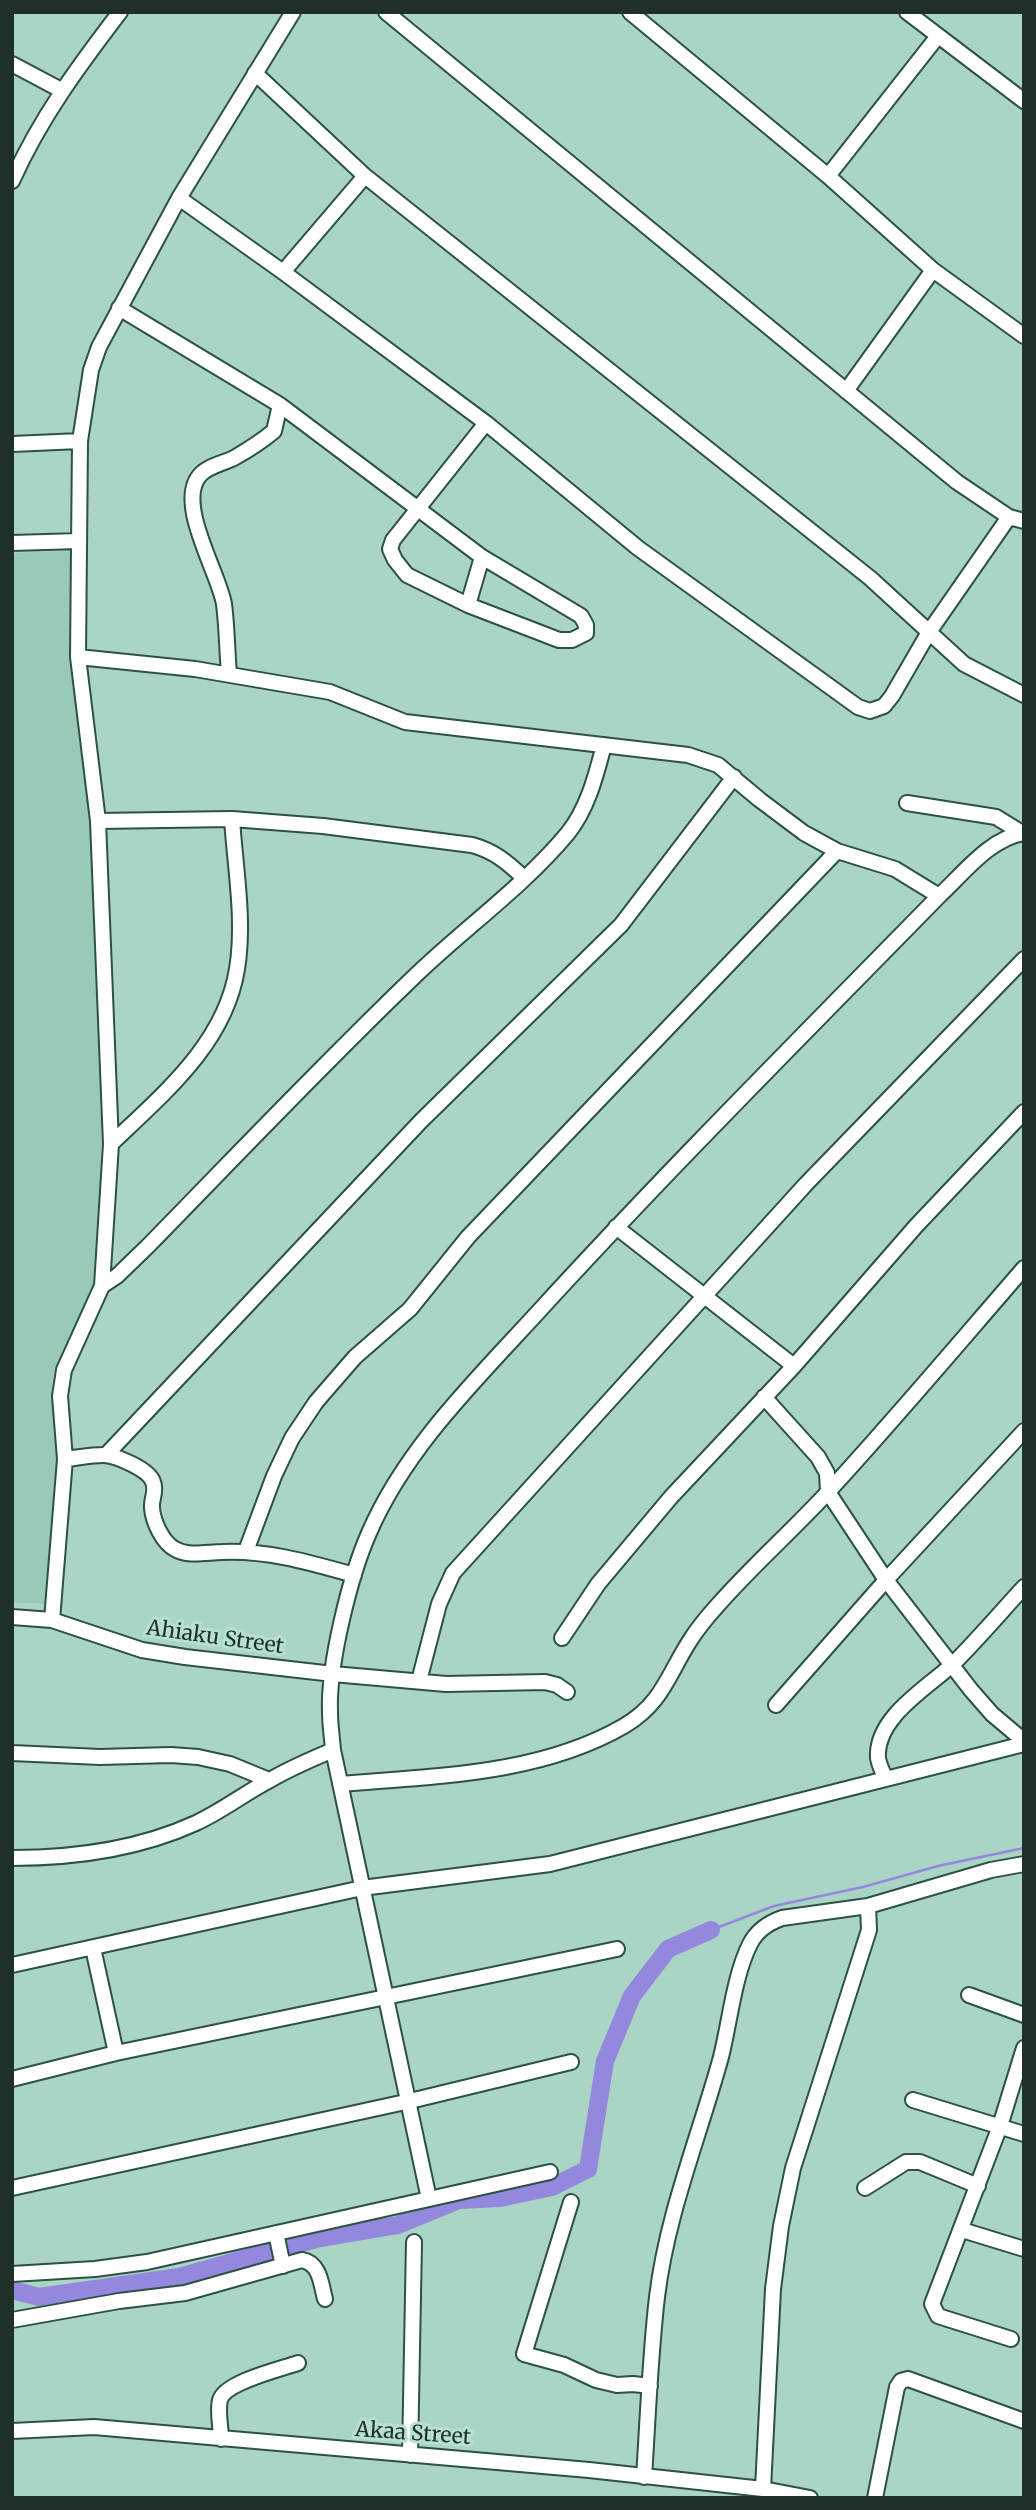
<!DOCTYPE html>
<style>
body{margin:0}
#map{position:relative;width:1036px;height:2510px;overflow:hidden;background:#aad4c3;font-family:Merriweather,serif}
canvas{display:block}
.frame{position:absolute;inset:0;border:14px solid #1f3029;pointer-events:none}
</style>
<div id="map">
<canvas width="1036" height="2510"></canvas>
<div class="frame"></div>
</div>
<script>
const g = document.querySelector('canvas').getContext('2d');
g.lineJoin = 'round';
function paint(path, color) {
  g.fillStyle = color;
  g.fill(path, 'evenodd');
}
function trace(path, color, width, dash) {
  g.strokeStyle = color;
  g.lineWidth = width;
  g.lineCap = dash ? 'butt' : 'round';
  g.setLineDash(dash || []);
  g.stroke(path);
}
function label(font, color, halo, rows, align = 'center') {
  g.font = font + ' Merriweather,serif';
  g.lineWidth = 6;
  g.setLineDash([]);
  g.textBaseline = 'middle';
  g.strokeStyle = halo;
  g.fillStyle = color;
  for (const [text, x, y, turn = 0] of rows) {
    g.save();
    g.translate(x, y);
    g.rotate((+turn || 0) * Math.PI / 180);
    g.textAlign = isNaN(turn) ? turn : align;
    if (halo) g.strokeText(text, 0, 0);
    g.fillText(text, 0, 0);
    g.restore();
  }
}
paint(new Path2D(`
 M 71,551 L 69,643 L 90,804 L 98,945 L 102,1181 L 94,1282 L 51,1381 L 60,1465 L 45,1604 L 12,1602 L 12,553 Z`), '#98cab6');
trace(new Path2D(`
 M 711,1930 L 774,1906 L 863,1887 L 938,1866 L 1024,1848`), '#9388dd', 2.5);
trace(new Path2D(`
 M 12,2290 L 39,2297 L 179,2277 L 316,2239 L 398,2225 L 459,2200 L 500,2198 L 552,2187 L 588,2169 L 605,2061 L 632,1996 L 668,1949 L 711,1930`), '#9388dd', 18);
const minor = new Path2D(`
 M 386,12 L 957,482 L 1009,517 L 1024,521
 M 630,12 L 828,176 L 933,270 L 1024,336
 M 907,12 L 1024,101
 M 12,64 L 61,90
 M 255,73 L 365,176 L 870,578 L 964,664 L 1024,695
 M 828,176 L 938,36
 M 12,181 C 41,117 78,67 120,12
 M 179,198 L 283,272 L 486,423 L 638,548 L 858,707 L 870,711 L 884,706 L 892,696 L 929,632 L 1009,517
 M 283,272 L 365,176
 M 119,308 L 280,405 L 482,557 L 581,616 L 586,625 L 586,633 L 572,640 L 559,640 L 468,605 L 407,575 L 395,560 L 390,549 L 393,540 L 486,423
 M 846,391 L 933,270
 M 12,444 L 80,441
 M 12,543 L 79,541
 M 468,605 L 482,557
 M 78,657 L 195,669 L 330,692 L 405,722 L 688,755 L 718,765 L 760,800 L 804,833 L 837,851 L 895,869 L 939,896
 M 229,674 C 227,651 227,627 224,604 C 219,573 175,503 200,475 C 208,466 224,463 234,458 C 248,450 262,441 274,431 L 280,405
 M 907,803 L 996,817 L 1022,833
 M 232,819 L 323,826 L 472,845 C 494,851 507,862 524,878
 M 98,821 L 232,819 C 235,867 245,920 237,969 C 225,1044 163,1094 111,1144
 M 616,1227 L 794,1366
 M 102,1286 L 117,1276 L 148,1246 C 237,1155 325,1062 417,974 C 466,927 524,886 568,833 C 588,808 596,775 604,745
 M 764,1397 L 818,1457 L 827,1473 L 828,1492 L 886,1580 L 971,1690 L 992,1714 L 1024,1741
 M 106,1455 L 421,1121 L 621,925 L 734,777
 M 65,1459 C 77,1458 90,1455 103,1455 C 115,1455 149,1469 153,1482 C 157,1491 151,1499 152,1508 C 153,1522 163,1543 175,1549 C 188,1557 208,1552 222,1552 C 268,1550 311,1563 354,1575
 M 246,1551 L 274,1476 L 292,1438 L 316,1402 L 355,1357 L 410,1309 L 468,1237 L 837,851
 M 12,1617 L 52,1620 L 142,1650 L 185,1657 L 333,1674 L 446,1684 L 545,1682 L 557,1685 L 567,1692
 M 52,1620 L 65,1459 L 60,1396 L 64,1370 L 102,1286 L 111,1144 L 98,821 L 78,657 L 80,441 L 91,370 L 99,347 L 179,198 L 293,12
 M 562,1638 L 598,1584 L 671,1497 L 794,1366 L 916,1226 L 1024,1112
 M 419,1681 L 439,1604 L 453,1573 L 806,1184 L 1024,959
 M 776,1705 L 886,1580 L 1024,1431
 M 12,1753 L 100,1757 L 171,1755 L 198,1757 L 230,1764 L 269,1780
 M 885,1778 C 883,1772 879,1765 878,1758 C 875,1717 929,1687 954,1663 C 978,1639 1001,1612 1024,1587
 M 340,1784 C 435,1776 539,1775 624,1726 C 663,1703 668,1674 691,1639 C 698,1628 708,1616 717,1606 C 752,1566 792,1531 828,1492 C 895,1419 959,1343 1024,1268
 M 12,1858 C 74,1858 139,1849 196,1823 C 222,1811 245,1793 270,1780 C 290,1768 312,1759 333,1750
 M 868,1906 L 991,1870 L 1024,1864
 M 93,1948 L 116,2053
 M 12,1965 L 362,1888 L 550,1864 L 1024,1744
 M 969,1995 L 1024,2015
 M 12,2079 L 116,2053 L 617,1949
 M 913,2100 L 1024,2134
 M 12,2188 L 410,2101 L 571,2062
 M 865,2188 L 906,2162 L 920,2162 L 978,2186
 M 429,2199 L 333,1750 C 332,1737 330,1725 330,1712 C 328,1665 350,1576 369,1533 C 406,1447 478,1378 540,1310 C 669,1169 805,1033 939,896 C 963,874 990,838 1024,833
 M 571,2202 L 524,2354 L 564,2365 L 596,2380 L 617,2385 L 633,2384 L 650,2386
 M 962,2230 L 1024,2249
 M 276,2233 L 283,2266
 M 12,2274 L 95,2269 L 147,2262 L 550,2172
 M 12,2320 L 119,2301 L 185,2293 L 302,2260 C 320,2263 321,2284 325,2299
 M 1011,2339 L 938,2316 L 932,2304 L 1000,2126 L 1024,2048
 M 12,2431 L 94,2427 L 589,2470 L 763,2489 L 810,2498
 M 221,2439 C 221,2427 217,2411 220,2400 C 225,2382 281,2369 298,2363
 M 410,2455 L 414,2242
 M 644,2477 C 648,2417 650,2357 657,2297 C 667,2214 699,2137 721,2057 C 730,2021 734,1976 750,1944 C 757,1930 768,1923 782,1918 L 868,1906 L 869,1930 L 793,2168 L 781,2226 L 773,2289 L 763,2489
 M 875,2498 L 897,2387 L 901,2381 L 908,2379 L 1024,2421`);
trace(minor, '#2b5244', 18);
trace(minor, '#fff', 14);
label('21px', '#1f3029', '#b6e1d0', [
 ["Ahiaku Street",215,1638,8],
 ["Akaa Street",413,2434,4]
]);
</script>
